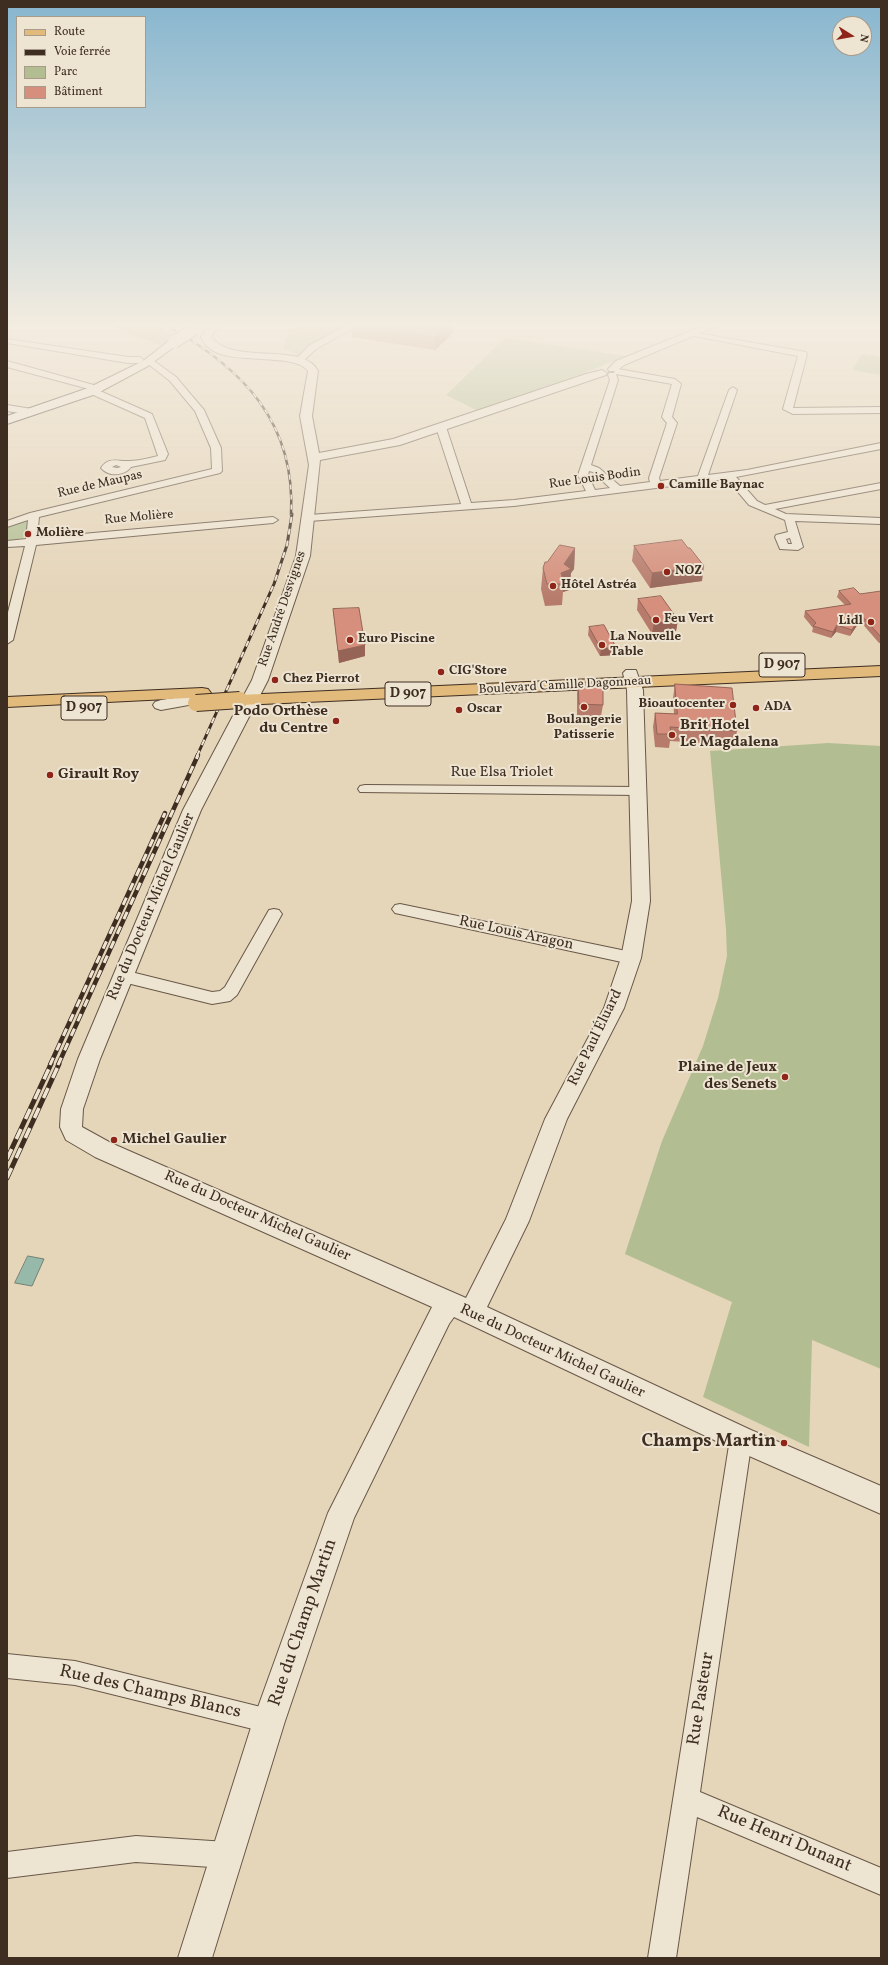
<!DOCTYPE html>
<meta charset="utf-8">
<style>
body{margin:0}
#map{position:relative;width:888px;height:1965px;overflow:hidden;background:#e5d5b9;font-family:Vollkorn,serif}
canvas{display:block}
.frame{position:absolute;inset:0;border:8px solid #3e2e22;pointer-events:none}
.legend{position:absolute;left:16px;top:16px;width:130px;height:92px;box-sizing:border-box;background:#eee4d2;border:1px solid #a89b8c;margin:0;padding:5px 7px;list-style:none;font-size:12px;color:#3e2e22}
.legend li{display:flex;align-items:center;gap:8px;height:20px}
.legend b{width:20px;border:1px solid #a89b8c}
.north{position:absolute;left:832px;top:16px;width:40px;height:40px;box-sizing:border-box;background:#eee4d2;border:1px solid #a89b8c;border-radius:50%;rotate:101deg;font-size:11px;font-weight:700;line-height:16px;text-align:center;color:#3e2e22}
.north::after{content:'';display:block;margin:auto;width:14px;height:18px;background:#8f2418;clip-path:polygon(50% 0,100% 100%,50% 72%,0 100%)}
</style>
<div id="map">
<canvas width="888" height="1965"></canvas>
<div class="frame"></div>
<ul class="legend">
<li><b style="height:5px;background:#e2ba7c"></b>Route</li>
<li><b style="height:5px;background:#3e2e22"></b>Voie ferrée</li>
<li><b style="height:11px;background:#b2be91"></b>Parc</li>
<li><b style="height:11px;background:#d58f7c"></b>Bâtiment</li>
</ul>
<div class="north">N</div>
</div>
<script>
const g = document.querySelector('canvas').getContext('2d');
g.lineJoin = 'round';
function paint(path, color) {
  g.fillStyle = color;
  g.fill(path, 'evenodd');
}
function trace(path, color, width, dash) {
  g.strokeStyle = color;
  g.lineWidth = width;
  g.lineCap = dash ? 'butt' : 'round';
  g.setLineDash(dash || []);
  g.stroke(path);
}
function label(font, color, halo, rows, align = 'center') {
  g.font = font + ' Vollkorn,serif';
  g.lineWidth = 4;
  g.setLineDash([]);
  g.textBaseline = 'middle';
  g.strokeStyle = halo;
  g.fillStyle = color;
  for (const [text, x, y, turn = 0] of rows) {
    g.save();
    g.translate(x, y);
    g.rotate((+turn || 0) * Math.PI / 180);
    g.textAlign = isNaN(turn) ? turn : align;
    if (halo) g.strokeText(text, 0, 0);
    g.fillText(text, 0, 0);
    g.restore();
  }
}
paint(new Path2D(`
 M 115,326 L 158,326 L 175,336 L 162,346 L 132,335 Z
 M 299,326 L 349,326 L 300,356 L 283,348 L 286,336 Z
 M 505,338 L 626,356 L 555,385 L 478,411 L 446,395 Z
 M 862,354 L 881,357 L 880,375 L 852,370 Z
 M 24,522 L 27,522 L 28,525 L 23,538 L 7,541 L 7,528 Z
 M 828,743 L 881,746 L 881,1369 L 812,1340 L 809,1447 L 703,1397 L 732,1302 L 625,1254 L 662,1141 L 703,1046 L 718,998 L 727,956 L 726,929 L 710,751 Z`), '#b2be91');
const water = new Path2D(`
 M 28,1256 L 44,1259 L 32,1286 L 15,1283 Z`);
paint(water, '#97b9aa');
trace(water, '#738174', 1);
const minor = new Path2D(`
 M 346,326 L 357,326 L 316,349 L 301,363 L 295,363 L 294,361 L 310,345 Z
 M 691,332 L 806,352 L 807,354 L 793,408 L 881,407 L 881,413 L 793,414 L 783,409 L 798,356 L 694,336 L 690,334 Z
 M 7,339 L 128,357 L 140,357 L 144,360 L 140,363 L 128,363 L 7,343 Z
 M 150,358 L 176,377 L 204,410 L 221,448 L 222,471 L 220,473 L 39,517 L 37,538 L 273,517 L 278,520 L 273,523 L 36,545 L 13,640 L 7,644 L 7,616 L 25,546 L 7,547 L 7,541 L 26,539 L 28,520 L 7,527 L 7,521 L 30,513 L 212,469 L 211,448 L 195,411 L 170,381 L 147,363 L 147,359 Z
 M 7,361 L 101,387 L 102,389 L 100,391 L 152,414 L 168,454 L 165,460 L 131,467 C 124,476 109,477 101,468 C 109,456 118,462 129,461 C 138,461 149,458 158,456 L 145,418 L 89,393 L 89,389 L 7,367 ZM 116,465 L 121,467 L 117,468 L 112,467 Z
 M 618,369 L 675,379 L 681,384 L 672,417 L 677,423 L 659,478 L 660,481 L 698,476 L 729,390 L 733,387 L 737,390 L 708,475 L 747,470 L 881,443 L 881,449 L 736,477 L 757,501 L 765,505 L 881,483 L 881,489 L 775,509 L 786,514 L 881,518 L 881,524 L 795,521 L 803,547 L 798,550 L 780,549 L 775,537 L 776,535 L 788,532 L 785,520 L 749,505 L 727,479 L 514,506 L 309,521 L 304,518 L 309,515 L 461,504 L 436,427 L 441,424 L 446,427 L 471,503 L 514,500 L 586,491 L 578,475 L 610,380 L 608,375 L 609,373 L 614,373 L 615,370 ZM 616,374 L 672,384 L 662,417 L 667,423 L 649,478 L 650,482 L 620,486 L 599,468 L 591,465 L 618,380 ZM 589,471 L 593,472 L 610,488 L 595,490 L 588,475 ZM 790,538 L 792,544 L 788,544 L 786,539 Z
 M 7,405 L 32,409 L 37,412 L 32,415 L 7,411 Z
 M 365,785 L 638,787 L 643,788 L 645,791 L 643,794 L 638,795 L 360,792 L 358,789 L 360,786 Z
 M 400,904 L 631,952 L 637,954 L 639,958 L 637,962 L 631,964 L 395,913 L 392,909 L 395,905 Z
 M 274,909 L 279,910 L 282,914 L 237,995 L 230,1001 L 212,1004 L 123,982 L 117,980 L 115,976 L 117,972 L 123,970 L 212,992 L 220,991 L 225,987 L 269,910 Z
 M 741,1428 L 749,1431 L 752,1439 L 700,1792 L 881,1868 L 881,1895 L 697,1817 L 676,1958 L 648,1958 L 730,1439 L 733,1431 Z
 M 7,1654 L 75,1661 L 269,1709 L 278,1712 L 281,1721 L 278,1730 L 269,1733 L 75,1685 L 7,1678 Z
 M 136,1836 L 227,1842 L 236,1846 L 240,1855 L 236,1864 L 227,1868 L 136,1862 L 7,1878 L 7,1852 Z`);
const tertiary = new Path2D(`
 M 208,326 L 218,326 L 211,337 C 233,366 303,341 318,371 L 312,416 L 319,453 L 393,439 L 586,374 L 602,370 L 607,373 L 606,375 L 400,445 L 320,460 L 310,556 L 268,680 L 201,810 L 100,1059 L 83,1109 L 82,1127 L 111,1143 L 466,1298 L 506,1219 L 545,1119 L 604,1008 L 621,958 L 632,901 L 627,690 L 623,673 L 626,670 L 636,670 L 643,690 L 650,901 L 641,958 L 624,1008 L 567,1119 L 529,1221 L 487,1307 L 751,1430 L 881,1486 L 881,1514 L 731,1448 L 454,1317 L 449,1324 L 354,1518 L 285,1721 L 212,1958 L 178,1958 L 253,1721 L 328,1513 L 432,1307 L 95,1157 L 66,1140 L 60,1127 L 61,1109 L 78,1059 L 183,810 L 252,680 L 296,556 L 309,465 L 300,416 L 308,371 C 293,351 229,367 208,347 C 205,345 203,340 201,337 Z
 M 703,326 L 717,326 L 624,365 L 617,371 L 609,371 L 608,369 L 616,361 Z
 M 199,694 L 205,696 L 207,699 L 205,702 L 161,710 L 155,708 L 153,705 L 155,702 L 161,700 Z`);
const secondary = new Path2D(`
 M 174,339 L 178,340 L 180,342 L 178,344 L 148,366 L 96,394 L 7,424 L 7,416 L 88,388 L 143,361 L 170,340 Z`);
const primary = new Path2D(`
 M 881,666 L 881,676 L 240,705 L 234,704 L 231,700 L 234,696 L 240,695 Z
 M 202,688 L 208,689 L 211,693 L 208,697 L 7,707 L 7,697 Z`);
trace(minor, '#685848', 2);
trace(tertiary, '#685848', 2);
trace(secondary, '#3e2e22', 2);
trace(primary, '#3e2e22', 2);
paint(minor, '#eee4d2');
paint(tertiary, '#eee4d2');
paint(secondary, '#eee4d2');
paint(primary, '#e2ba7c');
const railFar3 = new Path2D(`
 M 167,326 C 243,368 296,423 291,515`);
const railFar2 = new Path2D(`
 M 197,756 L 274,584 L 287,545 L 292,514`);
const railFar1 = new Path2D(`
 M 50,1065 L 165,813
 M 58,1065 L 198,755`);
const rail = new Path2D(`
 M 7,1159 L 51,1064
 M 7,1178 L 59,1064`);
trace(railFar3, '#3e2e22', 2.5);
trace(railFar2, '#3e2e22', 3);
trace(railFar1, '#3e2e22', 4.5);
trace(rail, '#3e2e22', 5);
trace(railFar3, '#eee4d2', 1.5, [5]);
trace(railFar2, '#eee4d2', 2, [6]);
trace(railFar1, '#eee4d2', 3, [8]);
trace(rail, '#eee4d2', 3.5, [11]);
const secondaryBridge = new Path2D(`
 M 174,342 L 194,329`);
const primaryBridge = new Path2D(`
 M 196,703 L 240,700`);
trace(secondaryBridge, '#3e2e22', 14, []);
trace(primaryBridge, '#3e2e22', 18, []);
trace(secondaryBridge, '#eee4d2', 12);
trace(primaryBridge, '#e2ba7c', 16);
paint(new Path2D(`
 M 351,326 L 453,326 L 453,333 L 435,350 L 352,337 Z
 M 634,546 L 702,581 L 650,588 L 632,561 Z
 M 575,548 L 574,569 L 571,573 L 569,590 L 563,592 L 562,605 L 545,606 L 541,589 L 543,568 L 547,562 Z
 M 839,591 L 860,594 L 881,591 L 881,643 L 879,643 L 860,621 L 850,636 L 836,632 L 831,638 L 812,632 L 813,628 L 804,617 L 805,611 L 845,605 L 837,597 Z
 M 638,599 L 678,620 L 676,631 L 652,634 L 637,610 Z
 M 333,609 L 365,645 L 365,656 L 339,663 Z
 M 589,627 L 615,655 L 600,656 L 588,635 Z
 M 578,683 L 603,705 L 601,716 L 577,716 L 577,694 Z
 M 675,684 L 737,731 L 734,745 L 670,741 L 669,748 L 655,747 L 653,727 L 655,713 L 674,714 L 673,698 Z`), '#b77b6b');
paint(new Path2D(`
 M 447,326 L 453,326 L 453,333 L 435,350 L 435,337 Z
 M 575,548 L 574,569 L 571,573 L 569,590 L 563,592 L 564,584 L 561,573 L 564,564 Z
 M 704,566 L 702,581 L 650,588 L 652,573 Z
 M 861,615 L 860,621 L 850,636 L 852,630 Z
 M 678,620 L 676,631 L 652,634 L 654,623 Z
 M 837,625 L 836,632 L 831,638 L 833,632 Z
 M 365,645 L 365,656 L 339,663 L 338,651 Z
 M 616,647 L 615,655 L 600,656 L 601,649 Z`), '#956457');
const building = new Path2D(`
 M 363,326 L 447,326 L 435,337 Z
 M 682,540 L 688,548 L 690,548 L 704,566 L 652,573 L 634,546 Z
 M 560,545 L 575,548 L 564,564 L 571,569 L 561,573 L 564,584 L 547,584 L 543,568 L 545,562 L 547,562 Z
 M 854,588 L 860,594 L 881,591 L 881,637 L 861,615 L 852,630 L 837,625 L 833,632 L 813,626 L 816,623 L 805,611 L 851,604 L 839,591 Z
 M 661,596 L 678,620 L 654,623 L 638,599 Z
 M 359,608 L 365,645 L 338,651 L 333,609 Z
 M 604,625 L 616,647 L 601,649 L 589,627 Z
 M 603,682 L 603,705 L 579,704 L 578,683 Z
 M 675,684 L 732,688 L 737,731 L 670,727 L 671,734 L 657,734 L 655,713 L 677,714 Z`);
paint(building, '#d58f7c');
trace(building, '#956457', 1);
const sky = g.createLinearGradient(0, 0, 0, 601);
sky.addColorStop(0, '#87b6cf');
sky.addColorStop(0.54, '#f3ece0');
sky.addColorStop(1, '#f3ece000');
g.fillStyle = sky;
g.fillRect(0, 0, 888, 601);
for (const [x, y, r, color] of [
 [661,486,4,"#8f2418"],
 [28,534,4,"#8f2418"],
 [667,572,4,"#8f2418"],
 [553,586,4,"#8f2418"],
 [656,620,4,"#8f2418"],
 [871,622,4,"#8f2418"],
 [350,640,4,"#8f2418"],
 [602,645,4,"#8f2418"],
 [441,672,4,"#8f2418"],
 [275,680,4,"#8f2418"],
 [733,705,4,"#8f2418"],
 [584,707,4,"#8f2418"],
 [756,708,4,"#8f2418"],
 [459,710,4,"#8f2418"],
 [336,721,4,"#8f2418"],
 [672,735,4,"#8f2418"],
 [50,775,4,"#8f2418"],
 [785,1077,4,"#8f2418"],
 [114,1140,4,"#8f2418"],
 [784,1443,4,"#8f2418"]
]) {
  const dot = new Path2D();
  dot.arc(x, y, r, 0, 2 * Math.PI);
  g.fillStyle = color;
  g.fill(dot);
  trace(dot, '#eee4d2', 1.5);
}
label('13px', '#3e2e22', '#eee4d2', [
 ["Rue Louis Bodin",595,479,-8],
 ["Rue de Maupas",100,485,-13],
 ["Rue Molière",139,518,-5],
 ["Rue André Desvignes",283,609,-71],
 ["Boulevard Camille Dagonneau",565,686,-3]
]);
label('bold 13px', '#3e2e22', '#eee4d2', [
 ["Camille Baynac",669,486],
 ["Molière",36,534],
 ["NOZ",675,572],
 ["Hôtel Astréa",561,586],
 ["Feu Vert",664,620],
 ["Lidl",863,622,"right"],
 ["La Nouvelle",610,638],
 ["Table",610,653],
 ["Euro Piscine",358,640],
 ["CIG'Store",449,672],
 ["Chez Pierrot",283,680],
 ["Bioautocenter",725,705,"right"],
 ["ADA",764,708],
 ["Oscar",467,710],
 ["Boulangerie",584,721,"center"],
 ["Patisserie",584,736,"center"]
], 'left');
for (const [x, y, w] of [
 [782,665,46],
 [408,694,46],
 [84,708,46]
]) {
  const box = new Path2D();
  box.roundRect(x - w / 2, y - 12, w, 24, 3);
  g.fillStyle = '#eee4d2';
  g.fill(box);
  trace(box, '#3e2e22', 1);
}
label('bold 14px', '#3e2e22', null, [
 ["D 907",782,665],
 ["D 907",408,694],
 ["D 907",84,708]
]);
label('bold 15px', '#3e2e22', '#eee4d2', [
 ["Podo Orthèse",328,712,"right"],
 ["du Centre",328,729,"right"],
 ["Brit Hotel",680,726],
 ["Le Magdalena",680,743],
 ["Girault Roy",58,775],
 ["Plaine de Jeux",777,1068,"right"],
 ["des Senets",777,1085,"right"],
 ["Michel Gaulier",122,1140]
], 'left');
label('15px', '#3e2e22', '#eee4d2', [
 ["Rue Elsa Triolet",502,773],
 ["Rue du Docteur Michel Gaulier",152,907,-67],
 ["Rue Louis Aragon",516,934,12],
 ["Rue Paul Éluard",596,1038,-64],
 ["Rue du Docteur Michel Gaulier",257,1217,24],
 ["Rue du Docteur Michel Gaulier",552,1352,25]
]);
label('bold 18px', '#3e2e22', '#eee4d2', [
 ["Champs Martin",776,1443]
], 'right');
label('18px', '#3e2e22', '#eee4d2', [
 ["Rue du Champ Martin",304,1623,-71],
 ["Rue des Champs Blancs",150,1693,13],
 ["Rue Pasteur",702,1699,-81],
 ["Rue Henri Dunant",784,1840,23]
]);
</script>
